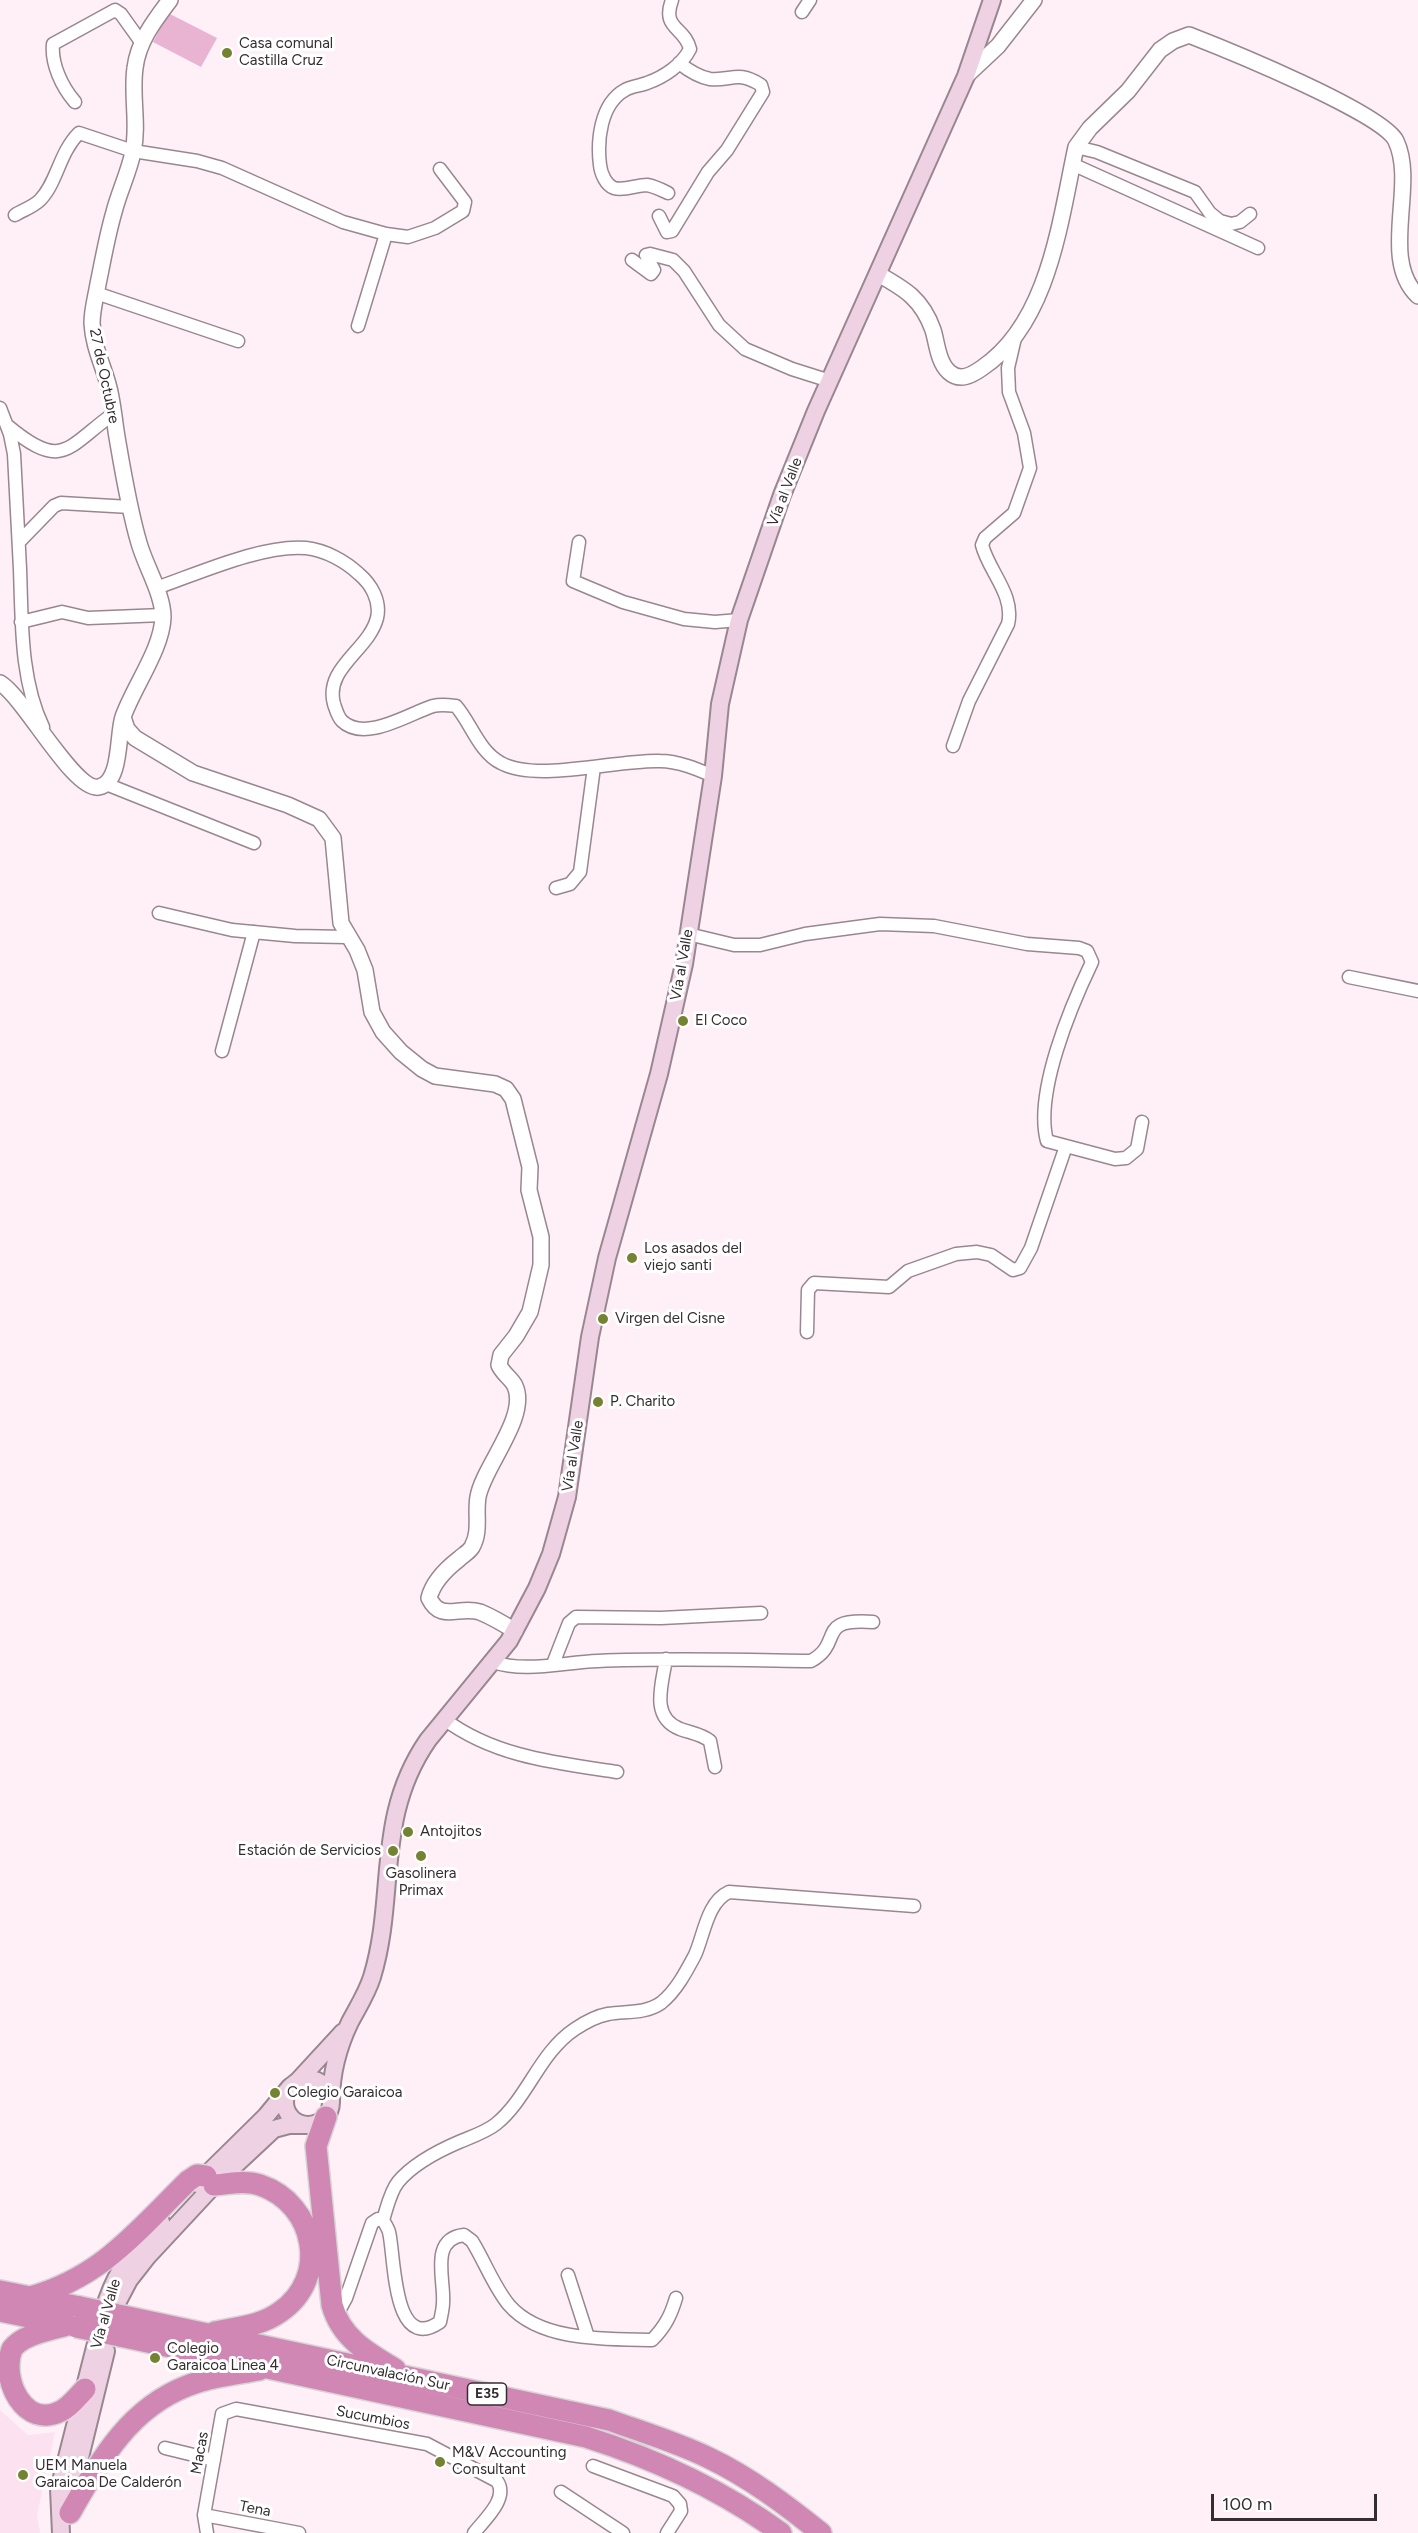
<!DOCTYPE html>
<meta charset="utf-8">
<style>
body{margin:0}
#map{position:relative;width:1418px;height:2533px;overflow:hidden;background:#fff0f8;font-family:Figtree,sans-serif}
canvas{display:block}
.scale{position:absolute;left:1211px;top:2494px;width:166px;height:27px;box-sizing:border-box;border:3px solid #352e31;border-top:0;padding-left:8px;font-size:18px;line-height:21px;white-space:nowrap;color:#352e31;-webkit-text-stroke:4px #fff;paint-order:stroke}
</style>
<div id="map">
<canvas width="1418" height="2533"></canvas>
<div class="scale">100 m</div>
</div>
<script>
const g = document.querySelector('canvas').getContext('2d');
g.lineJoin = 'round';
function paint(path, color) {
  g.fillStyle = color;
  g.fill(path, 'evenodd');
}
function trace(path, color, width, dash) {
  g.strokeStyle = color;
  g.lineWidth = width;
  g.lineCap = dash ? 'butt' : 'round';
  g.setLineDash(dash || []);
  g.stroke(path);
}
function label(font, color, halo, rows, align = 'center') {
  g.font = font + ' Figtree,sans-serif';
  g.lineWidth = 6;
  g.setLineDash([]);
  g.textBaseline = 'middle';
  g.strokeStyle = halo;
  g.fillStyle = color;
  for (const [text, x, y, turn = 0] of rows) {
    g.save();
    g.translate(x, y);
    g.rotate((+turn || 0) * Math.PI / 180);
    g.textAlign = isNaN(turn) ? turn : align;
    if (halo) g.strokeText(text, 0, 0);
    g.fillText(text, 0, 0);
    g.restore();
  }
}
paint(new Path2D(`
 M 0,2410 L 28,2435 L 55,2432 L 37,2515 L 40,2533 L 0,2533 Z`), '#fce2f0');
paint(new Path2D(`
 M 168,13 L 217,38 L 201,67 L 153,42 Z`), '#e8b4d1');
const minor = new Path2D(`
 M 802,12 L 810,0
 M 75,102 C 62,87 51,64 53,44 L 115,10 L 121,14 L 141,42
 M 1076,147 L 1097,152 L 1195,192 L 1210,213 L 1220,221 L 1231,224 L 1240,222 L 1250,214
 M 1072,164 L 1258,248
 M 668,193 C 662,190 653,186 647,185 C 636,185 625,191 614,188 C 606,185 601,174 600,165 C 597,141 600,104 625,90 C 631,86 640,86 647,83 C 664,77 682,65 690,49 C 685,27 661,29 672,0
 M 15,215 C 23,210 33,207 40,200 C 57,183 59,153 79,133 L 133,151 L 197,161 L 222,168 L 343,222 L 386,234 L 408,237 L 435,228 L 463,211 L 465,202 L 440,169
 M 659,216 L 667,232 L 672,231 L 708,172 L 727,150 L 763,92 L 761,85 C 737,70 732,81 710,79 C 698,77 688,70 679,63
 M 632,260 L 651,274 L 654,270 L 646,255 L 650,254 L 673,260 L 684,271 L 719,325 L 745,349 L 792,369 L 830,381
 M 96,293 L 238,341
 M 358,326 L 386,234
 M 0,408 L 10,434 L 14,454 C 16,492 18,531 20,569 C 22,621 20,679 43,727
 M 8,426 C 63,472 67,447 113,414
 M 19,542 L 54,506 L 61,503 L 130,507
 M 579,542 L 573,581 L 623,602 L 684,619 L 715,622 L 739,620
 M 156,588 C 197,574 263,544 306,548 C 325,550 345,561 359,574 C 371,584 381,601 377,618 C 369,650 324,668 334,704 C 336,710 338,717 342,721 C 365,743 410,713 433,706 C 441,704 448,705 456,706 C 471,723 479,752 501,763 C 538,783 618,759 660,761 C 678,761 697,769 713,776
 M 21,622 L 62,612 L 88,618 L 163,615
 M 953,746 L 969,701 L 1008,624 C 1015,595 989,572 982,545 L 985,538 L 1014,513 L 1030,468 L 1024,433 L 1009,392 L 1008,368 L 1015,338
 M 106,784 L 254,843
 M 556,888 L 570,884 L 580,872 L 594,767
 M 159,913 L 232,930 L 295,936 L 347,937
 M 688,934 L 734,945 L 760,945 L 805,934 L 880,924 L 934,926 L 1027,944 L 1079,948 L 1087,951 L 1092,962 C 1071,1006 1034,1093 1047,1141 L 1115,1159 L 1126,1158 L 1137,1149 L 1142,1122
 M 1349,977 L 1418,991
 M 222,1051 L 254,932
 M 807,1332 L 808,1290 L 814,1283 L 889,1287 L 908,1271 L 956,1254 L 977,1252 L 991,1255 L 1013,1270 L 1020,1268 L 1031,1248 L 1066,1146
 M 666,1659 C 662,1685 650,1717 680,1729 C 691,1733 701,1734 710,1741 L 715,1767
 M 493,1662 C 526,1673 564,1662 598,1661 C 669,1658 740,1660 811,1661 C 845,1642 814,1618 873,1622
 M 553,1664 L 569,1623 L 576,1617 L 661,1618 L 761,1613
 M 444,1719 C 495,1757 557,1763 617,1772
 M 383,2220 C 387,2208 390,2192 398,2182 C 413,2164 438,2151 459,2142 C 471,2137 486,2132 496,2124 C 528,2098 539,2053 575,2029 C 584,2023 597,2016 608,2014 C 626,2011 645,2014 661,2003 C 676,1991 686,1972 695,1955 C 704,1935 707,1902 729,1892 L 914,1906
 M 568,2275 L 588,2337
 M 336,2316 L 346,2298 L 372,2223 L 378,2219 L 383,2220 C 385,2224 388,2228 389,2232 C 395,2255 392,2355 440,2322 C 441,2316 443,2309 443,2303 C 445,2280 429,2239 464,2235 L 472,2241 C 485,2262 494,2287 509,2305 C 541,2342 608,2339 652,2340 C 665,2327 671,2315 676,2298
 M 165,2448 L 214,2460
 M 593,2466 L 673,2496 L 680,2504 L 681,2511 L 667,2533
 M 561,2492 L 623,2533
 M 204,2515 L 299,2533
 M 207,2533 L 204,2515 L 222,2414 L 236,2409 L 427,2444 L 497,2481 C 509,2498 485,2519 474,2533`);
const tertiary = new Path2D(`
 M 966,76 L 998,46 L 1034,0
 M 878,274 C 905,289 922,299 933,330 C 937,343 938,362 949,372 C 960,382 972,375 982,368 C 1049,323 1060,221 1076,147 L 1090,128 L 1128,91 L 1160,50 L 1173,41 L 1189,35 C 1225,49 1383,113 1396,141 C 1417,185 1379,259 1418,296
 M 0,683 C 25,698 74,792 99,787 C 122,782 117,734 123,717 C 134,686 162,649 163,617 C 163,594 145,565 139,543 C 129,509 123,472 117,437 C 114,420 113,401 108,384 C 102,363 93,345 92,323 C 92,310 96,296 98,284 C 103,260 107,236 114,212 C 119,192 129,172 133,152 C 139,124 131,96 135,68 C 138,42 154,21 170,0
 M 123,717 L 127,729 L 135,738 L 193,773 L 288,805 L 319,819 L 333,838 L 341,923 L 357,950 L 365,970 L 372,1012 L 383,1032 L 401,1052 L 422,1069 L 435,1076 L 495,1084 L 506,1089 L 513,1099 L 530,1167 L 529,1190 L 541,1237 L 541,1265 L 530,1312 L 516,1336 L 501,1355 L 499,1365 C 503,1374 512,1379 515,1386 C 529,1417 483,1467 478,1497 C 475,1514 481,1531 472,1547 C 469,1552 463,1555 459,1559 C 446,1569 433,1582 429,1598 C 441,1623 459,1605 480,1612 C 492,1617 504,1624 515,1631`);
const secondary = new Path2D(`
 M285 2102a23 23 0 1 1 46 0a23 23 0 1 1-46 0Z
 M 296,2083 L 343,2032
 M 331,2101 C 331,2073 338,2047 350,2022 C 358,2007 367,1993 372,1977 C 397,1895 374,1818 428,1740 L 509,1641 L 537,1588 L 551,1554 L 567,1497 L 590,1337 L 607,1258 L 659,1074 L 684,964 L 713,776 L 720,704 L 739,620 L 782,495 L 816,411 L 966,76 L 992,0
 M 197,2184 L 266,2116 L 290,2087
 M 114,2317 L 118,2301 L 129,2280 L 147,2257 L 214,2185 L 274,2129 L 289,2125 L 305,2125
 M 70,2510 L 72,2490 L 106,2351
 M 61,2533 L 59,2489 L 107,2300 C 119,2265 136,2248 161,2222`);
const trunk = new Path2D(`
 M 326,2117 L 316,2146 L 332,2305 C 341,2338 368,2353 395,2369
 M 214,2185 C 229,2184 245,2180 260,2185 C 316,2204 330,2278 280,2312 C 261,2326 238,2327 215,2332
 M 0,2291 L 80,2307
 M 30,2297 C 102,2277 137,2231 188,2181 L 197,2175 L 206,2176
 M 0,2311 L 67,2325
 M 128,2317 L 609,2420 C 642,2432 676,2442 709,2458 C 749,2477 786,2505 821,2533
 M 67,2325 C 51,2330 23,2334 12,2349 C 0,2380 25,2430 61,2411 C 70,2407 78,2396 85,2389
 M 120,2336 L 586,2437 C 655,2459 722,2490 781,2533
 M 70,2513 C 100,2461 128,2409 187,2386 C 210,2377 235,2374 259,2370`);
trace(minor, '#988790', 15);
trace(tertiary, '#988790', 18);
trace(secondary, '#988790', 20);
trace(trunk, '#d7d5d6', 24);
trace(minor, '#fff', 12);
trace(tertiary, '#fff', 15);
trace(secondary, '#eed2e3', 16);
trace(trunk, '#d087b4', 21);
const trunkBridge = new Path2D(`
 M 80,2307 L 128,2317
 M 76,2327 L 120,2336`);
trace(trunkBridge, '#d7d5d6', 24, []);
trace(trunkBridge, '#d087b4', 21);
for (const [x, y, r, color] of [
 [227,53,6,"#748331"],
 [683,1021,6,"#748331"],
 [632,1258,6,"#748331"],
 [603,1319,6,"#748331"],
 [598,1402,6,"#748331"],
 [408,1832,6,"#748331"],
 [393,1851,6,"#748331"],
 [421,1856,6,"#748331"],
 [275,2093,6,"#748331"],
 [155,2358,6,"#748331"],
 [440,2462,6,"#748331"],
 [23,2475,6,"#748331"]
]) {
  const dot = new Path2D();
  dot.arc(x, y, r, 0, 2 * Math.PI);
  g.fillStyle = color;
  g.fill(dot);
  trace(dot, '#fff', 2);
}
for (const [x, y, w] of [
 [487,2394,39]
]) {
  const box = new Path2D();
  box.roundRect(x - w / 2, y - 11, w, 22, 4.5);
  g.fillStyle = '#fff';
  g.fill(box);
  trace(box, '#352e31', 1.5);
}
label('bold 14px', '#352e31', null, [
 ["E35",487,2394]
]);
label('15px', '#352e31', '#fff', [
 ["Casa comunal",239,44],
 ["Castilla Cruz",239,61],
 ["El Coco",695,1021],
 ["Los asados del",644,1249],
 ["viejo santi",644,1266],
 ["Virgen del Cisne",615,1319],
 ["P. Charito",610,1402],
 ["Antojitos",420,1832],
 ["Estación de Servicios",381,1851,"right"],
 ["Gasolinera",421,1874,"center"],
 ["Primax",421,1891,"center"],
 ["Colegio Garaicoa",287,2093],
 ["Colegio",167,2349],
 ["Garaicoa Linea 4",167,2366],
 ["M&V Accounting",452,2453],
 ["Consultant",452,2470],
 ["UEM Manuela",35,2466],
 ["Garaicoa De Calderón",35,2483]
], 'left');
label('15px', '#352e31', '#fff', [
 ["27 de Octubre",104,376,78],
 ["Vía al Valle",785,492,-69],
 ["Vía al Valle",682,965,-80],
 ["Vía al Valle",573,1456,-81],
 ["Vía al Valle",106,2314,-74],
 ["Circunvalación Sur",388,2373,12],
 ["Sucumbios",373,2418,11],
 ["Macas",200,2453,-80],
 ["Tena",255,2509,11]
]);
</script>
